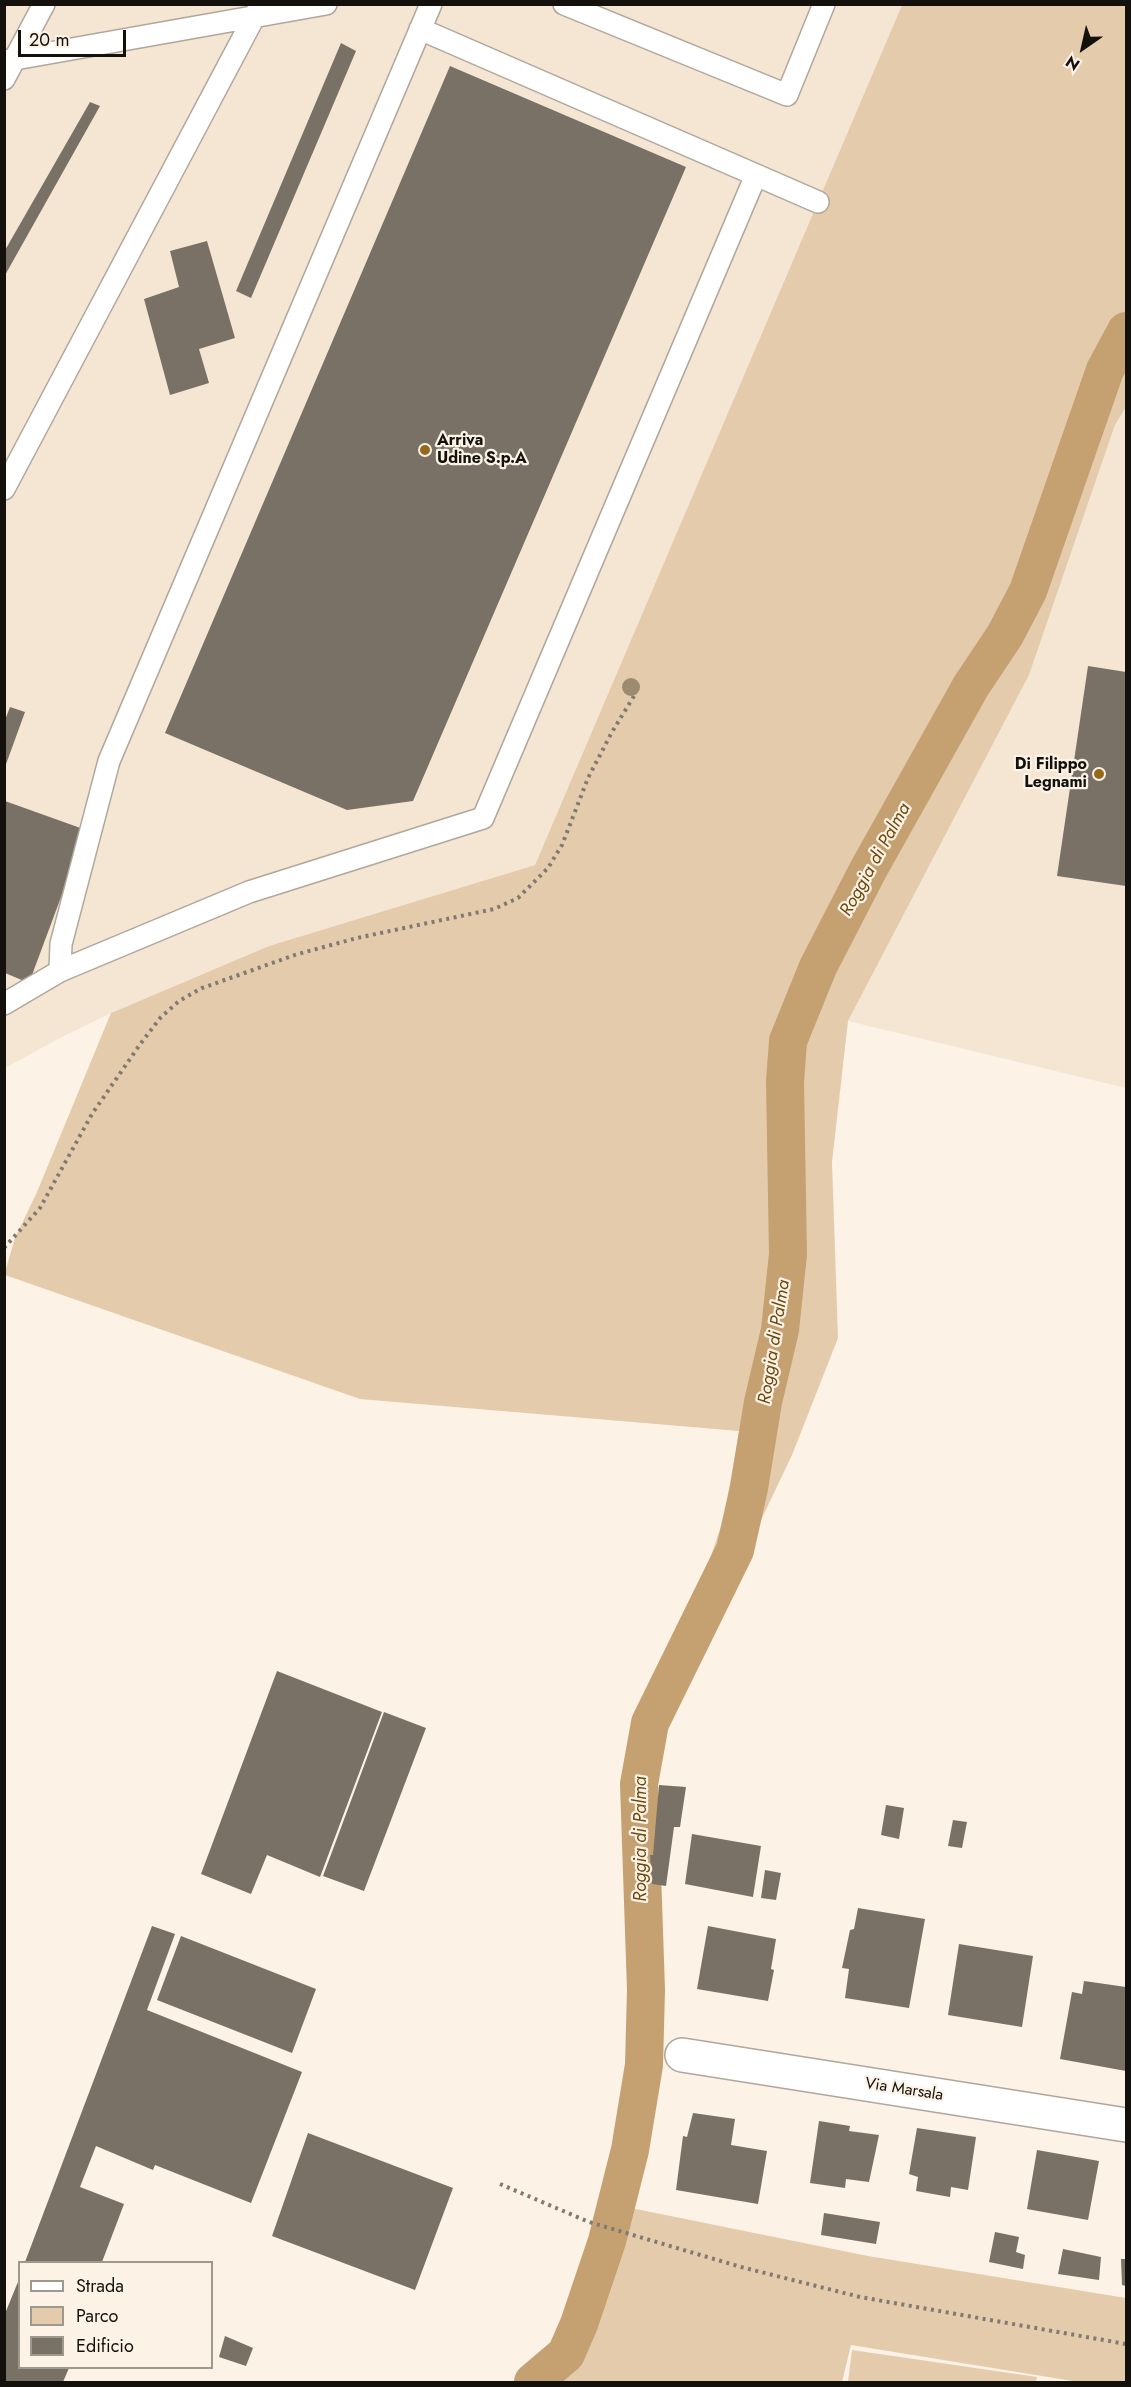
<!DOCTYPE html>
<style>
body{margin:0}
#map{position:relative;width:1131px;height:2387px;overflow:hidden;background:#fcf2e6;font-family:Jost,sans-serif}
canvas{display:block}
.frame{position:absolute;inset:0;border:6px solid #14110d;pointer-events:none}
.legend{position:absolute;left:18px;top:2261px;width:195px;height:108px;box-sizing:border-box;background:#fcf2e6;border:2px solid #9f988f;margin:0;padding:8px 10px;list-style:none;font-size:18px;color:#14110d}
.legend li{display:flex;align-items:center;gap:12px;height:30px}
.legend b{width:30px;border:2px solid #9f988f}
.north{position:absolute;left:1053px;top:18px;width:60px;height:60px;-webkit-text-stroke:4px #fcf2e6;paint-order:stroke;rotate:214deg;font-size:16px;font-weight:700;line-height:24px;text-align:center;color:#14110d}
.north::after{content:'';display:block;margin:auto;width:21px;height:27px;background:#14110d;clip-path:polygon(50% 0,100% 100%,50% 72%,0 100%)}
.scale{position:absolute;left:18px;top:30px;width:108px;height:27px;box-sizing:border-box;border:3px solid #14110d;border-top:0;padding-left:8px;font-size:18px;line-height:21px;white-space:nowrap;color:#14110d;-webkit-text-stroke:4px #fcf2e6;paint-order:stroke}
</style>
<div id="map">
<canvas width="1131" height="2387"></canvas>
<div class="frame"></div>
<ul class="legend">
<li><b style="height:8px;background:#fff"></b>Strada</li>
<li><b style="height:16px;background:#e4cbac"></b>Parco</li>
<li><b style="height:16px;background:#797166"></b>Edificio</li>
</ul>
<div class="north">N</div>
<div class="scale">20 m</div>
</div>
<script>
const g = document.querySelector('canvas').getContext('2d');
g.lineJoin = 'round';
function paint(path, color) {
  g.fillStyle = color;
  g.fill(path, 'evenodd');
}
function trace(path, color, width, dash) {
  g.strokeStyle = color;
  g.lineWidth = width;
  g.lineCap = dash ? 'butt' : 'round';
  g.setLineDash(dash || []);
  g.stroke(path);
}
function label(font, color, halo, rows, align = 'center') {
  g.font = font + ' Jost,sans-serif';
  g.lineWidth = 4.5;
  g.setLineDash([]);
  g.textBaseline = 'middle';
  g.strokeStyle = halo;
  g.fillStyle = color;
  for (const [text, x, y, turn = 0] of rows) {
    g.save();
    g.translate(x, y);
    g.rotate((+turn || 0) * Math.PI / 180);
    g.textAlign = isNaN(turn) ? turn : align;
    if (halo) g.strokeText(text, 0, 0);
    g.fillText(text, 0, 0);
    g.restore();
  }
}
paint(new Path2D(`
 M 5,5 L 902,5 L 535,865 L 269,946 L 111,1013 L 60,1038 L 5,1068 Z
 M 1126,407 L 1126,1088 L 848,1021 L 1029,675 L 1115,425 Z`), '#f5e6d3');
paint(new Path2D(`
 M 902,5 L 1126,5 L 1126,407 L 1115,425 L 1029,675 L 848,1021 L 832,1162 L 838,1338 L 792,1455 L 743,1558 L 707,1567 L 724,1518 L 739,1431 L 360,1399 L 5,1275 L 5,1272 L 15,1238 L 37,1192 L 111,1013 L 269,946 L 535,865 Z
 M 631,2208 L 868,2256 L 1126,2298 L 1126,2382 L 1079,2382 L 851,2345 L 842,2382 L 548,2382 L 572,2358 Z
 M 852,2350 L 1037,2377 L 1036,2382 L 848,2382 Z`), '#e4cbac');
trace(new Path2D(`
 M 533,2382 L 566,2354 L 579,2324 L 607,2241 L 630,2150 L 644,2065 L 646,1990 L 639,1784 L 650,1723 L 735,1550 L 749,1488 L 763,1402 L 780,1330 L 788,1254 L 785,1082 L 788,1041 L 818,967 L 868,870 L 971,686 L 1005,635 L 1028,591 L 1105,370 L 1126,331`), '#c5a071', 38);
paint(new Path2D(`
 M 341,43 L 356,51 L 251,298 L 236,291 Z
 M 450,66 L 686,167 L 413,801 L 347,810 L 165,733 Z
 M 90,102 L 100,106 L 4,277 L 4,252 Z
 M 207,241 L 235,338 L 199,349 L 209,383 L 170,395 L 144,299 L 179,287 L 170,251 Z
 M 1088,666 L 1126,672 L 1126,886 L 1057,876 Z
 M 10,707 L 25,712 L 5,767 L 5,720 Z
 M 5,801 L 86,830 L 29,983 L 5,973 Z
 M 277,1671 L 382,1712 L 320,1877 L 267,1855 L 251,1894 L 201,1874 Z
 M 384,1712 L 426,1728 L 364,1891 L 323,1876 Z
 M 659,1785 L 686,1787 L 680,1827 L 674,1827 L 666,1886 L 652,1884 L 650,1855 L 653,1855 Z
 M 886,1805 L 904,1808 L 899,1839 L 881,1835 Z
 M 953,1820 L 967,1822 L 962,1848 L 948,1846 Z
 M 692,1834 L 761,1846 L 753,1897 L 685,1884 Z
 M 765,1870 L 781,1873 L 776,1900 L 761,1898 Z
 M 858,1908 L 925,1919 L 909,2008 L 845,1998 L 849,1969 L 842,1968 L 850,1930 L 854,1929 Z
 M 152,1926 L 175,1934 L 147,2010 L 302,2072 L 251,2203 L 155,2165 L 153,2170 L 96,2146 L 80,2187 L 124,2204 L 102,2262 L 25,2262 Z
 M 708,1926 L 776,1939 L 771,1969 L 774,1970 L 768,2001 L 697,1989 Z
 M 181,1936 L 316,1989 L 292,2053 L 157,2000 Z
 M 959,1944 L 1033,1956 L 1022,2027 L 948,2015 Z
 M 1084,1981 L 1126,1987 L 1126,2071 L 1060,2059 L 1072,1992 L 1082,1994 Z
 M 693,2113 L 735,2119 L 731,2145 L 767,2151 L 758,2204 L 676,2190 L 683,2136 L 687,2137 Z
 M 819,2121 L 850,2126 L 849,2131 L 879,2135 L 869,2182 L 846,2179 L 845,2188 L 810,2183 Z
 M 917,2128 L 976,2137 L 968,2190 L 951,2187 L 950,2197 L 916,2191 L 918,2177 L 909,2174 Z
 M 308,2133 L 453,2188 L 415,2290 L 272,2236 Z
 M 1037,2150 L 1099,2161 L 1088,2220 L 1027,2209 Z
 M 824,2213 L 880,2222 L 876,2244 L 821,2235 Z
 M 995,2232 L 1019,2237 L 1016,2252 L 1025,2255 L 1023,2269 L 989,2262 Z
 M 1063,2249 L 1101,2257 L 1099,2280 L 1058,2274 Z
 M 1121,2259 L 1126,2259 L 1126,2286 L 1122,2285 Z
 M 20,2277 L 20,2368 L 69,2368 L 63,2382 L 4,2382 L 4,2316 Z
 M 225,2336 L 253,2348 L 246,2366 L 219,2357 Z`), '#797166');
const lane = new Path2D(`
 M 564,4 L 787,95 L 824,4
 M 4,61 L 326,4
 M 4,79 L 44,4
 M 756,175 L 818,202
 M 4,489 L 261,4
 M 60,971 L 249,892 L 483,818 L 756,175 L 420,29
 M 4,1004 L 60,971 L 61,944 L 109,761 L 431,4`);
const street = new Path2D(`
 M 682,2055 L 1126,2125`);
trace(lane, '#b0a79c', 24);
trace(street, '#b0a79c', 36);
trace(new Path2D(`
 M 4,1248 L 40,1208 L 92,1114 L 141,1043 L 161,1017 L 179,1001 L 202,988 L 298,954 L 357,938 L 494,909 L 518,898 L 548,868 L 562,845 L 588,778 L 612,732 L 634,696
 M 500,2184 L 589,2222 L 741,2267 L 860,2297 L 1126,2344`), '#807a72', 4, [3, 4.5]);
trace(lane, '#fff', 21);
trace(street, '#fff', 33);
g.fillStyle = '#9d8b70';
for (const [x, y] of [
 [631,687]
]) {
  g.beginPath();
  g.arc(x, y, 9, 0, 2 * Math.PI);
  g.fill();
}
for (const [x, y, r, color] of [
 [425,450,6,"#98681a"],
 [1099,774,6,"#98681a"]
]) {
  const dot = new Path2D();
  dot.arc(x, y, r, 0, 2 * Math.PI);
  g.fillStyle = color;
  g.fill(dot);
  trace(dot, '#fcf2e6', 2);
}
label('bold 16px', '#14110d', '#fcf2e6', [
 ["Arriva",437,441],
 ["Udine S.p.A",437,459],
 ["Di Filippo",1087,765,"right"],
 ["Legnami",1087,783,"right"]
], 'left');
label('16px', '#14110d', '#fcf2e6', [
 ["Via Marsala",904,2090,9]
]);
label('italic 18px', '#6c480c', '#fcf2e6', [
 ["Roggia di Palma",876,860,-61],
 ["Roggia di Palma",775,1342,-81],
 ["Roggia di Palma",642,1839,-90]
]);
</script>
